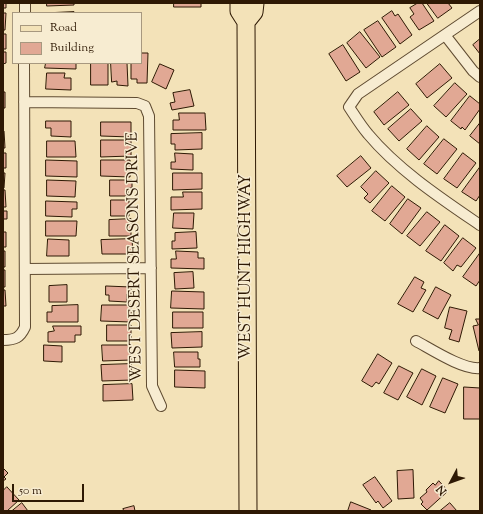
<!DOCTYPE html>
<style>
body{margin:0}
#map{position:relative;width:483px;height:514px;overflow:hidden;background:#f3e2b8;font-family:"Sorts Mill Goudy",serif}
canvas{display:block}
.frame{position:absolute;inset:0;border:4px solid #2e1904;pointer-events:none}
.legend{position:absolute;left:12px;top:12px;width:130px;height:52px;box-sizing:border-box;background:#f7ecd1;border:1px solid #a7987f;margin:0;padding:5px 7px;list-style:none;font-size:12px;color:#2e1904}
.legend li{display:flex;align-items:center;gap:8px;height:20px}
.legend b{width:20px;border:1px solid #a7987f}
.north{position:absolute;left:431px;top:462px;width:40px;height:40px;-webkit-text-stroke:3px #f7ecd1;paint-order:stroke;rotate:229deg;font-size:11px;font-weight:700;line-height:16px;text-align:center;color:#2e1904}
.north::after{content:'';display:block;margin:auto;width:14px;height:18px;background:#2e1904;clip-path:polygon(50% 0,100% 100%,50% 72%,0 100%)}
.scale{position:absolute;left:12px;top:484px;width:72px;height:18px;box-sizing:border-box;border:2px solid #2e1904;border-top:0;padding-left:5px;font-size:12px;line-height:14px;white-space:nowrap;color:#2e1904;-webkit-text-stroke:3px #f7ecd1;paint-order:stroke}
</style>
<div id="map">
<canvas width="483" height="514"></canvas>
<div class="frame"></div>
<ul class="legend">
<li><b style="height:5px;background:#f3e2b8"></b>Road</li>
<li><b style="height:11px;background:#e1a894"></b>Building</li>
</ul>
<div class="north">N</div>
<div class="scale">50 m</div>
</div>
<script>
const g = document.querySelector('canvas').getContext('2d');
g.lineJoin = 'round';
function paint(path, color) {
  g.fillStyle = color;
  g.fill(path, 'evenodd');
}
function trace(path, color, width, dash) {
  g.strokeStyle = color;
  g.lineWidth = width;
  g.lineCap = dash ? 'butt' : 'round';
  g.setLineDash(dash || []);
  g.stroke(path);
}
function label(font, color, halo, rows, align = 'center') {
  g.font = font + ' "Sorts Mill Goudy",serif';
  g.lineWidth = 3;
  g.setLineDash([]);
  g.textBaseline = 'middle';
  g.strokeStyle = halo;
  g.fillStyle = color;
  for (const [text, x, y, turn = 0] of rows) {
    g.save();
    g.translate(x, y);
    g.rotate((+turn || 0) * Math.PI / 180);
    g.textAlign = isNaN(turn) ? turn : align;
    if (halo) g.strokeText(text, 0, 0);
    g.fillText(text, 0, 0);
    g.restore();
  }
}
const building = new Path2D(`
 M 3,3 L 6,3 L 6,8 L 3,8 Z
 M 47,3 L 74,3 L 74,5 L 47,6 Z
 M 174,3 L 201,3 L 201,7 L 174,7 Z
 M 418,3 L 422,3 L 434,21 L 419,30 L 410,17 L 414,14 L 410,8 Z
 M 427,3 L 448,3 L 452,8 L 438,18 Z
 M 392,11 L 395,16 L 398,14 L 412,35 L 400,44 L 382,18 Z
 M 74,12 L 74,13 L 45,13 Z
 M 3,13 L 6,13 L 5,30 L 3,30 Z
 M 378,21 L 396,47 L 382,57 L 364,30 Z
 M 360,32 L 380,57 L 366,68 L 347,43 Z
 M 3,34 L 6,34 L 6,49 L 3,49 Z
 M 480,39 L 480,54 L 473,45 Z
 M 343,45 L 360,72 L 346,81 L 329,54 Z
 M 3,52 L 6,52 L 6,63 L 3,64 Z
 M 141,53 L 148,53 L 147,83 L 137,83 L 137,79 L 131,79 L 131,63 L 141,63 Z
 M 46,63 L 76,63 L 76,69 L 45,68 Z
 M 91,63 L 108,63 L 108,85 L 91,85 Z
 M 111,63 L 127,63 L 128,86 L 117,85 L 117,81 L 112,82 Z
 M 160,64 L 174,70 L 166,89 L 152,82 Z
 M 440,64 L 452,78 L 427,98 L 416,84 Z
 M 47,73 L 65,73 L 64,78 L 71,78 L 71,90 L 46,89 Z
 M 455,83 L 467,94 L 446,117 L 434,106 Z
 M 190,90 L 194,106 L 172,110 L 170,103 L 175,102 L 173,93 Z
 M 3,92 L 5,92 L 5,108 L 3,108 Z
 M 398,92 L 409,105 L 384,125 L 374,112 Z
 M 470,96 L 480,104 L 480,109 L 465,130 L 462,127 L 461,129 L 451,121 Z
 M 411,109 L 422,121 L 399,141 L 388,129 Z
 M 179,113 L 205,113 L 206,130 L 173,130 L 173,120 L 179,120 Z
 M 46,121 L 71,121 L 71,137 L 51,136 L 51,128 L 46,128 Z
 M 101,122 L 131,122 L 131,137 L 101,136 Z
 M 480,123 L 480,144 L 470,136 Z
 M 427,126 L 439,137 L 419,160 L 407,149 Z
 M 3,131 L 4,131 L 5,148 L 3,148 Z
 M 202,133 L 202,149 L 175,150 L 175,144 L 171,144 L 171,134 Z
 M 444,139 L 457,149 L 437,174 L 424,164 Z
 M 101,140 L 131,140 L 131,156 L 101,157 Z
 M 47,141 L 75,141 L 76,157 L 47,157 Z
 M 3,153 L 6,153 L 6,168 L 3,168 Z
 M 175,153 L 193,154 L 193,170 L 171,169 L 171,162 L 175,162 Z
 M 463,153 L 476,163 L 457,188 L 444,179 Z
 M 361,156 L 371,168 L 347,187 L 337,176 Z
 M 46,160 L 77,161 L 77,177 L 46,176 Z
 M 101,160 L 130,160 L 130,177 L 101,176 Z
 M 480,167 L 480,195 L 476,201 L 462,192 Z
 M 376,171 L 389,183 L 370,203 L 364,198 L 368,194 L 361,187 Z
 M 3,173 L 5,173 L 4,188 L 3,188 Z
 M 173,173 L 202,173 L 202,189 L 173,190 Z
 M 47,180 L 76,181 L 75,197 L 47,196 Z
 M 110,180 L 132,180 L 132,188 L 128,188 L 128,196 L 110,196 Z
 M 392,186 L 405,197 L 385,221 L 372,211 Z
 M 3,190 L 5,190 L 6,207 L 3,207 Z
 M 183,192 L 202,192 L 202,209 L 171,210 L 171,197 L 183,197 Z
 M 408,199 L 421,208 L 402,234 L 390,224 Z
 M 111,200 L 129,200 L 129,216 L 111,216 Z
 M 46,201 L 77,202 L 77,209 L 72,209 L 72,217 L 46,216 Z
 M 3,211 L 7,211 L 7,219 L 3,219 Z
 M 427,212 L 440,222 L 420,246 L 407,236 Z
 M 174,213 L 194,213 L 193,229 L 173,228 Z
 M 131,219 L 131,236 L 109,236 L 109,220 Z
 M 46,221 L 77,221 L 76,236 L 46,236 Z
 M 445,225 L 459,236 L 441,261 L 426,251 Z
 M 3,232 L 6,232 L 6,247 L 3,247 Z
 M 196,232 L 197,248 L 172,249 L 172,241 L 175,241 L 175,233 Z
 M 463,238 L 476,248 L 461,267 L 457,265 L 453,271 L 444,263 Z
 M 48,239 L 69,240 L 69,256 L 47,256 Z
 M 132,239 L 133,254 L 102,254 L 101,240 Z
 M 3,251 L 5,251 L 5,267 L 3,267 Z
 M 176,251 L 198,252 L 198,258 L 204,258 L 204,269 L 171,268 L 171,259 L 176,259 Z
 M 480,253 L 480,280 L 476,286 L 463,277 Z
 M 3,270 L 5,270 L 5,287 L 3,287 Z
 M 193,272 L 194,288 L 175,289 L 174,273 Z
 M 415,277 L 424,282 L 421,288 L 426,290 L 413,312 L 398,304 Z
 M 67,285 L 67,302 L 49,302 L 49,286 Z
 M 106,286 L 131,287 L 131,294 L 127,294 L 127,302 L 109,301 L 109,295 L 106,295 Z
 M 436,287 L 451,295 L 438,319 L 423,311 Z
 M 3,290 L 5,290 L 6,306 L 3,306 Z
 M 172,291 L 204,292 L 204,309 L 171,308 Z
 M 78,305 L 78,322 L 47,322 L 47,312 L 52,312 L 52,306 Z
 M 102,305 L 131,305 L 131,322 L 101,321 Z
 M 450,307 L 467,311 L 459,342 L 449,339 L 452,330 L 445,328 Z
 M 173,312 L 203,312 L 203,328 L 173,328 Z
 M 476,319 L 480,319 L 480,351 L 479,351 L 473,326 L 478,325 Z
 M 107,325 L 131,325 L 131,341 L 107,341 Z
 M 53,326 L 81,326 L 81,335 L 75,335 L 75,342 L 48,342 L 48,332 L 54,331 Z
 M 202,332 L 202,347 L 172,348 L 171,333 Z
 M 44,345 L 62,346 L 62,362 L 44,361 Z
 M 102,345 L 130,345 L 131,360 L 103,361 Z
 M 174,352 L 198,352 L 198,359 L 200,359 L 200,367 L 175,367 Z
 M 378,354 L 392,363 L 379,384 L 376,382 L 372,387 L 362,381 Z
 M 131,364 L 132,380 L 102,381 L 101,365 Z
 M 399,366 L 413,373 L 398,400 L 384,393 Z
 M 422,369 L 436,376 L 422,405 L 407,397 Z
 M 175,370 L 205,371 L 205,388 L 175,387 Z
 M 443,378 L 458,384 L 445,413 L 430,407 Z
 M 132,384 L 133,400 L 103,401 L 103,385 Z
 M 464,387 L 480,388 L 480,419 L 464,419 Z
 M 3,468 L 8,473 L 4,477 L 6,479 L 3,481 Z
 M 413,470 L 414,498 L 398,499 L 397,471 Z
 M 375,477 L 392,501 L 383,508 L 378,501 L 376,503 L 363,485 Z
 M 439,481 L 448,491 L 427,510 L 421,504 L 423,502 L 420,498 L 427,492 L 426,490 L 433,483 L 435,485 Z
 M 7,487 L 19,500 L 7,511 L 3,511 L 3,491 Z
 M 351,502 L 371,510 L 370,511 L 348,511 Z
 M 22,503 L 28,511 L 12,511 Z
 M 450,503 L 457,511 L 440,511 Z
 M 134,506 L 135,511 L 124,511 L 123,509 Z`);
paint(building, '#e1a894');
trace(building, '#2e1904', 1);
const minor = new Path2D(`
 M 480,11 L 358,94 L 349,107 C 355,116 361,126 368,134 C 398,170 442,199 480,225
 M 25,13 L 25,3
 M 445,35 L 473,71 L 480,77
 M 24,102 L 137,103 L 145,106 L 149,116 L 152,386 L 161,406
 M 25,269 L 151,268
 M 3,340 C 15,340 20,338 25,327 L 24,63
 M 416,341 C 431,349 463,370 480,368`);
const primary = new Path2D(`
 M 239,3 L 239,11 L 246,22 L 248,511
 M 246,22 L 254,12 L 255,3`);
trace(minor, '#5f4b31', 12);
trace(primary, '#2e1904', 19);
trace(minor, '#f7ecd1', 10);
trace(primary, '#f3e2b8', 17);
label('16px', '#2e1904', '#f7ecd1', [
 ["WEST DESERT SEASONS DRIVE",136,257,-91],
 ["WEST HUNT HIGHWAY",247,267,-90]
]);
</script>
